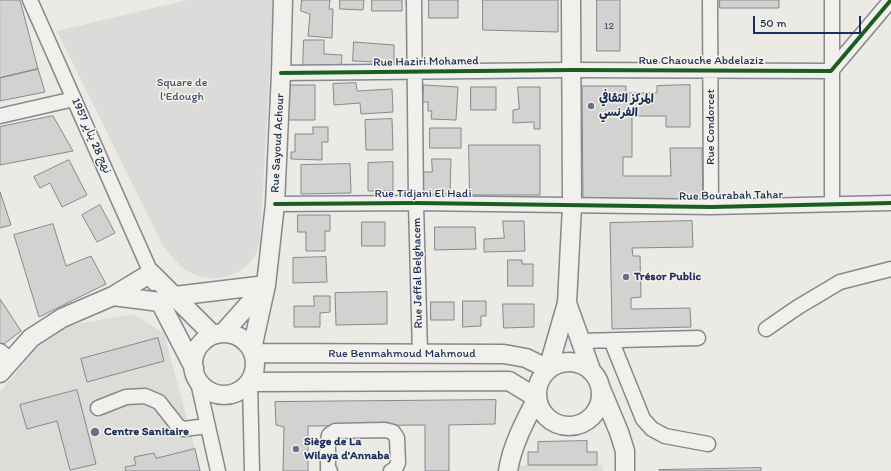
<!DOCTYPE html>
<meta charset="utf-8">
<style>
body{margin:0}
#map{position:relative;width:891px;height:471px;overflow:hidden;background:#ebeae5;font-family:Itim,sans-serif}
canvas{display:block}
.scale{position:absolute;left:753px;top:16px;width:108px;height:18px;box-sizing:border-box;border:2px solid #1b2f5e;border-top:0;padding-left:5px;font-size:12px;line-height:14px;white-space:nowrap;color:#1b2f5e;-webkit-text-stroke:3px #f7f3e8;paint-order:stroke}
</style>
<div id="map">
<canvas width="891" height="471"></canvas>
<div class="scale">50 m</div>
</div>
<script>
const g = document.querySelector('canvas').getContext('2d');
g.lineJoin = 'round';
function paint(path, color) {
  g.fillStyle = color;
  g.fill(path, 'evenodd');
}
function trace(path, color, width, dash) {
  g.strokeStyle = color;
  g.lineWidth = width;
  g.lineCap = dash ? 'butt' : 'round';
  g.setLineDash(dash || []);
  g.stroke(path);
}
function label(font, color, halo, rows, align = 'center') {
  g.font = font + ' Itim,"Playpen Sans Arabic",sans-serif';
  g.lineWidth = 3;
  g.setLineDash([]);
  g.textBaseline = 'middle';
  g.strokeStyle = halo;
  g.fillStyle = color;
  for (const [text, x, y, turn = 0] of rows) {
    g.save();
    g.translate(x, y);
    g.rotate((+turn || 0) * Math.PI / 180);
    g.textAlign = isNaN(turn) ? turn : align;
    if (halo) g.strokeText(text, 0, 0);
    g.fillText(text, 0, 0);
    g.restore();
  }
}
paint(new Path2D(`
 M 133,314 L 164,333 L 201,471 L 0,471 L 0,392 L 36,348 L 65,326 Z
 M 587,441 L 587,452 L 597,452 L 597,465 L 603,465 L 603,471 L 518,471 L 518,465 L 528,465 L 528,452 L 538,452 L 538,442 Z`), '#dcdcd9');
paint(new Path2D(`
 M 187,0 L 274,0 L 260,239 C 259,245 258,251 254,257 C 241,277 213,284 191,273 C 180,267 171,256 163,246 L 57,31 Z`), '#dcdbd9');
const building = new Path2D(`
 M 0,0 L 20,0 L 38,69 L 0,78 Z
 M 302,0 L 330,0 L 329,9 L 333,9 L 332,38 L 308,36 L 310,14 L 301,11 Z
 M 340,0 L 364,0 L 363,10 L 340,9 Z
 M 372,0 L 402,0 L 402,11 L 372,11 Z
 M 429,0 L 458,0 L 458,18 L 429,18 Z
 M 483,0 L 558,0 L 558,32 L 483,30 Z
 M 597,0 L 620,0 L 620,51 L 597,51 Z
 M 720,0 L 779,0 L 779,8 L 720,8 Z
 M 304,40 L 324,40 L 324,54 L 342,55 L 341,69 L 303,68 Z
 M 354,42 L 394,45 L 394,63 L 353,61 Z
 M 38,69 L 45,92 L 0,101 L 0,78 Z
 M 356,83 L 357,91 L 392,89 L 393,112 L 361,114 L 360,103 L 334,105 L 333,84 Z
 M 288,85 L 315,85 L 315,120 L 288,120 Z
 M 424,85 L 458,87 L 456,120 L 431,119 L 432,111 L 428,111 L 428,102 L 423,102 Z
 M 690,85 L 690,127 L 666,127 L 666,116 L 632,116 L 632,157 L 623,157 L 623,176 L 671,176 L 670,148 L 702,148 L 703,204 L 583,205 L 582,86 L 626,86 L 626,93 L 657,93 L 657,86 Z
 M 471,87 L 496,87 L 496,110 L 471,110 Z
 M 518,87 L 540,87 L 540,129 L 534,129 L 534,122 L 513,123 L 513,110 L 519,109 Z
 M 53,116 L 73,151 L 0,165 L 0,127 Z
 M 392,119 L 393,150 L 366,150 L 365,120 Z
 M 313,127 L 328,127 L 328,142 L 322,142 L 322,160 L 291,159 L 291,152 L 295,152 L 295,134 L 313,134 Z
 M 430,128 L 461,128 L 461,148 L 430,148 Z
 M 469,145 L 540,145 L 540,195 L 470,195 Z
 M 432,159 L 451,159 L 450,194 L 422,194 L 422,172 L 432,172 Z
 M 69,160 L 87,195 L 62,207 L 50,183 L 40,188 L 34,177 Z
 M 393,162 L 393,191 L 368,191 L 368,163 Z
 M 350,164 L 351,193 L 301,194 L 301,165 Z
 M 0,192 L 11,225 L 0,228 Z
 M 100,205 L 115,233 L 97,242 L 82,215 Z
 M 298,215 L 330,215 L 330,231 L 325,231 L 325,251 L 306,251 L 306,232 L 298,232 Z
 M 503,221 L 524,221 L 525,251 L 484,252 L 484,239 L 504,238 Z
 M 692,221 L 693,247 L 632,248 L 633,256 L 640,256 L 641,297 L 631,298 L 631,309 L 690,308 L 691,327 L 612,329 L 610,223 Z
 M 362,222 L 385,222 L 385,246 L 362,246 Z
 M 53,224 L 66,266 L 91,256 L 106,284 L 39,317 L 14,235 Z
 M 435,227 L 475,227 L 476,249 L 435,250 Z
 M 326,257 L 327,282 L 293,283 L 293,258 Z
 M 508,260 L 522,260 L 522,264 L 533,264 L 533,286 L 508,286 Z
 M 387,292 L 387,324 L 336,325 L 335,293 Z
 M 314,296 L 330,296 L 330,312 L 320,313 L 320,327 L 294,327 L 294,306 L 314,306 Z
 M 0,299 L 21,331 L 0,347 Z
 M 463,301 L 486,301 L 486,316 L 481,316 L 481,326 L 463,327 Z
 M 431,302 L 454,302 L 454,320 L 431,320 Z
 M 503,304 L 534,304 L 534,327 L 504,328 Z
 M 158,338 L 164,361 L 87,382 L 81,359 Z
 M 77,390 L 96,464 L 70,470 L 57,421 L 27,429 L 20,405 Z
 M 496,400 L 495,424 L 449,425 L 449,471 L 425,471 L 425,425 L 308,426 L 308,471 L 283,471 L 284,427 L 276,425 L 275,402 Z
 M 587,441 L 587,452 L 597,452 L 597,465 L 528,465 L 528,452 L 538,452 L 538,442 Z
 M 195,449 L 200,471 L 126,471 L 125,467 L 136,465 L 134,457 L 154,453 L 156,458 Z
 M 761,468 L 761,471 L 659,471 L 659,470 Z`);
paint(building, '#d2d2d0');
trace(building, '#85888f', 1);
const minor = new Path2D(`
 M 30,0 L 151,273 L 154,283
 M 414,0 L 416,203 L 420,354
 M 710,0 L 711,207
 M 281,73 L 571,70 L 831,71 L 891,0
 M 0,116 L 74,99
 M 275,204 L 416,203 L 711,207 L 891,203
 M 832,204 L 832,0
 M 766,329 L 798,307 L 840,282 L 891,269
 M 611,340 L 643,419 L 652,429 L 665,436 L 708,444
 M 580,341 L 698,338
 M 0,351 L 11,360
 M 197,378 L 218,471
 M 250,382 L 252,471
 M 98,408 L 126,397 L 145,396 L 159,402 L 178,426 L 183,429 L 208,426
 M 330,471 L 328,469 L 328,441 L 329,435 L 335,431 L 385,430 L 393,432 L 397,438 L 398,463 L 395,469 L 391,471`);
const major = new Path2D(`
 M 113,296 L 160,302 L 194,368
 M 175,296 L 266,285
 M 567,303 L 572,206 L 571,0
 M 223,333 L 265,286
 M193 364a31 31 0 1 1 62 0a31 31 0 1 1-62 0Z
 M 252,349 L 266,285 L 275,204 L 281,73 L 283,0
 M 254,353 L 504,354 L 526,358 L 548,369 L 567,303 L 591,370
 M537 394a32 32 0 1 1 64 0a32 32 0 1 1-64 0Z
 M 0,373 L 31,338 L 62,318 L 113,296 L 151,273 L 213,335
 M 250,382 L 509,381 L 537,398 C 525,421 512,445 508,471
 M 601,389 L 619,432 L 625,451 L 625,471`);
trace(minor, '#85888f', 17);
trace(major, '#85888f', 21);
trace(minor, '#f1f0ec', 14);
trace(major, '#f1f0ec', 18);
trace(new Path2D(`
 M 281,73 L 571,70 L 831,71 L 891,0
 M 275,204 L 416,203 L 711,207 L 891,203`), '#1b5e20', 4);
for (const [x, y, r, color] of [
 [591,106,4,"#64708d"],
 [626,277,4,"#64708d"],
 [95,432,5,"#64708d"],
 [296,449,4,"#64708d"]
]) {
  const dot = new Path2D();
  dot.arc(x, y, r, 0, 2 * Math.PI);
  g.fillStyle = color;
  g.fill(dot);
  trace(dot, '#f7f3e8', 1.5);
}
label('10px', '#49587a', null, [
 ["12",609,26]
]);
label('12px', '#1b2f5e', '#f7f3e8', [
 ["Rue Chaouche Abdelaziz",701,61],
 ["Rue Haziri Mohamed",426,62,-1],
 ["Rue Condorcet",711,127,-90],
 ["نهج 28 يناير 1957",91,136,66],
 ["Rue Sayoud Achour",278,143,-87],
 ["Rue Tidjani El Hadi",423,194],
 ["Rue Bourabah Tahar",731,196,-1],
 ["Rue Jeffal Belghacem",418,273,-91],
 ["Rue Benmahmoud Mahmoud",402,354]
]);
label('12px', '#3f4f75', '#f7f3e8', [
 ["Square de",182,83],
 ["l'Edough",182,97]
]);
label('bold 12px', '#1b2f5e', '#f7f3e8', [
 ["المركز الثقافي",599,99],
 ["الفرنسي",599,113],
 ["Trésor Public",634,277],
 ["Centre Sanitaire",104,432],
 ["Siège de La",304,442],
 ["Wilaya d'Annaba",304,456]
], 'left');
</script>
